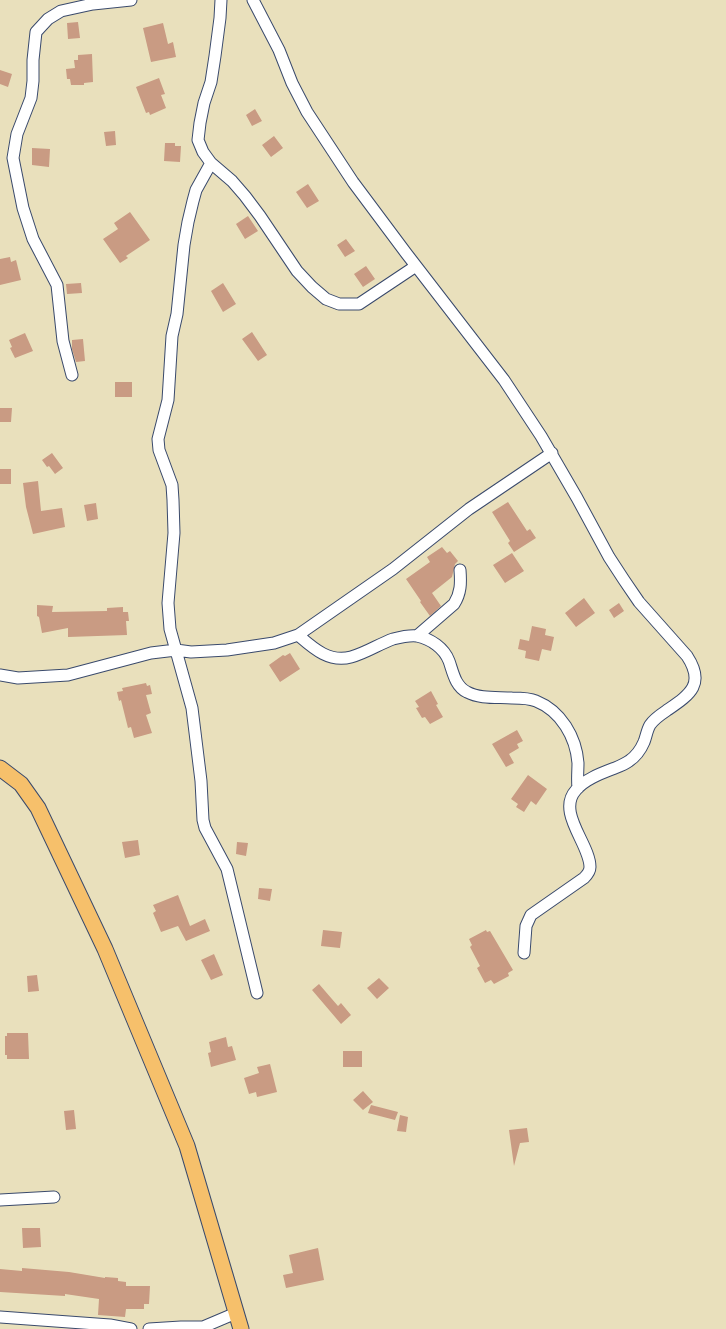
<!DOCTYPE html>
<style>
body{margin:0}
canvas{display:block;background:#e9e0bc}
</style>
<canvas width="726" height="1329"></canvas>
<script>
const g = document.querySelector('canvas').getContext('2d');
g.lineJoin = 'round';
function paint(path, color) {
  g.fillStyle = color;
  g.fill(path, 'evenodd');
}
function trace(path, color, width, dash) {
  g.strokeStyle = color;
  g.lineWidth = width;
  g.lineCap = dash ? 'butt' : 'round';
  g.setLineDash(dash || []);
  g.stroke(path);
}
paint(new Path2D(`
 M 78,22 L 80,38 L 68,39 L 67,23 Z
 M 163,23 L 168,44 L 173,42 L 176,57 L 151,62 L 143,28 Z
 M 92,54 L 93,82 L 84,83 L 84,85 L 71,85 L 70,79 L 67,79 L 66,69 L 75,68 L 74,60 L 78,60 L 78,55 Z
 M 0,70 L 12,74 L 8,87 L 0,84 Z
 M 159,78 L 165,94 L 161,95 L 166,108 L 150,115 L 149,112 L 146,113 L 136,87 Z
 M 255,109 L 262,121 L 252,126 L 246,115 Z
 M 115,131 L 116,145 L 106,146 L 104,132 Z
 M 274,136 L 283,148 L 271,157 L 262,145 Z
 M 165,143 L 175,143 L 175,146 L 181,146 L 180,162 L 164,161 Z
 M 32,148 L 50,149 L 49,167 L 32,165 Z
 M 308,184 L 319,201 L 307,208 L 296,192 Z
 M 130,212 L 150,240 L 126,256 L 128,258 L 120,263 L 103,239 L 118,229 L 114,223 Z
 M 248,216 L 258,231 L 245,239 L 236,224 Z
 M 346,239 L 355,251 L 345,257 L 337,245 Z
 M 10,257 L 11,262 L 16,260 L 21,280 L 0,285 L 0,259 Z
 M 366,266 L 375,279 L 363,287 L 354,274 Z
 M 81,283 L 82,293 L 67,294 L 66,284 Z
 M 223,283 L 236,304 L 223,312 L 211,291 Z
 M 252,332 L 267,355 L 258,361 L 242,339 Z
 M 25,333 L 33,351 L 15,358 L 10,348 L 12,347 L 9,340 Z
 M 83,339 L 85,361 L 76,362 L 72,349 L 72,340 Z
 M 115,382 L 132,382 L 132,397 L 115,397 Z
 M 0,408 L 12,408 L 11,422 L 0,422 Z
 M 52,453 L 63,468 L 55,474 L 49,466 L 47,467 L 42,460 Z
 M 0,469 L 11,469 L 11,484 L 0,484 Z
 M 38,481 L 41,511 L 62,508 L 65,527 L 33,534 L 26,507 L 23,483 Z
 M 508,502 L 527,531 L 530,529 L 536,538 L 514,552 L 508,543 L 510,541 L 492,512 Z
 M 96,503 L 98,519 L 87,521 L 84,505 Z
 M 442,547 L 447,553 L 450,551 L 458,561 L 455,564 L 452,577 L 432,593 L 441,606 L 430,616 L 420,602 L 421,601 L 406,579 L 430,562 L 427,557 Z
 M 512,553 L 524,571 L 505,583 L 493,565 Z
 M 584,598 L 595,613 L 576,627 L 565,613 Z
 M 619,603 L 624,611 L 614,618 L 609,610 Z
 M 37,605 L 53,606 L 52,612 L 107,611 L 107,608 L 123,607 L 123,612 L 128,612 L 129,621 L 126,621 L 127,635 L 68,637 L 68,628 L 42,633 L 39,617 L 37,616 Z
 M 532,626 L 546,629 L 545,635 L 554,637 L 551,651 L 542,649 L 539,661 L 525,658 L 526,651 L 518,649 L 520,639 L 529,641 Z
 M 290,653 L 300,669 L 280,682 L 269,665 L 283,655 L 285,656 Z
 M 146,683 L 147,686 L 150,685 L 152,694 L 146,695 L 151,713 L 146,715 L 152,733 L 134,738 L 131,727 L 128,728 L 121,700 L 119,701 L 117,692 L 123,691 L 122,688 Z
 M 431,691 L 438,704 L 436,705 L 443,717 L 430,724 L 425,717 L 422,718 L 416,708 L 419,707 L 415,701 Z
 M 517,730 L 523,741 L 517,744 L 519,748 L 509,754 L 514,763 L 506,767 L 492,744 Z
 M 528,775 L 547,789 L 536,805 L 531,801 L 524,812 L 516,807 L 518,804 L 511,799 Z
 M 138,840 L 140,855 L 125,858 L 122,842 Z
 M 237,842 L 248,843 L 246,856 L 236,854 Z
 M 259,888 L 272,889 L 270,901 L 258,899 Z
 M 178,895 L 190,926 L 205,919 L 210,931 L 186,941 L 178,926 L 161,932 L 153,913 L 156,911 L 153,905 Z
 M 323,930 L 342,932 L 340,948 L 321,946 Z
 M 486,930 L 487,932 L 490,931 L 513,970 L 508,973 L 509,976 L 494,984 L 491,980 L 485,983 L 477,968 L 480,966 L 470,947 L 472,945 L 469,939 Z
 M 214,954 L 223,975 L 211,980 L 201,960 Z
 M 37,975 L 39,991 L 28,992 L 27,976 Z
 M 379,978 L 389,988 L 377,999 L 367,988 Z
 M 319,984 L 338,1006 L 341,1003 L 351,1015 L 341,1024 L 312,990 Z
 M 7,1033 L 28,1033 L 29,1059 L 7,1059 L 7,1055 L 5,1055 L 5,1036 L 7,1036 Z
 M 226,1037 L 228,1047 L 232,1046 L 236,1060 L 211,1067 L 208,1053 L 211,1052 L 209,1042 Z
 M 343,1051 L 362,1051 L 362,1067 L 343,1067 Z
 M 270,1064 L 277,1092 L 257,1097 L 256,1092 L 249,1094 L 244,1078 L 259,1073 L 257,1067 Z
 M 363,1091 L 373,1102 L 363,1110 L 353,1100 Z
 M 371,1105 L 398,1112 L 395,1120 L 368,1113 Z
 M 74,1110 L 76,1129 L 66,1130 L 64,1111 Z
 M 400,1115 L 408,1117 L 406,1132 L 397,1131 Z
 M 527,1128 L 529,1142 L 520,1143 L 514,1166 L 509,1130 Z
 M 22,1228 L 40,1228 L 41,1247 L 23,1248 Z
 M 318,1248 L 324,1280 L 286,1288 L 283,1275 L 293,1273 L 289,1255 Z
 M 22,1268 L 69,1272 L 105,1278 L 105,1277 L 118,1278 L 118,1281 L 126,1282 L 126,1286 L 150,1286 L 149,1304 L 144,1304 L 144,1309 L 126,1309 L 125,1317 L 98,1315 L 99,1299 L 65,1294 L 65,1296 L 0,1292 L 0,1269 L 22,1271 Z`), '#c99b83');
const minor = new Path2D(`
 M 221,0 L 220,18 L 215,56 L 211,82 L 204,103 L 200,123 L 198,140 L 203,152 L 211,163 L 232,181 L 245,196 L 260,216 L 297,271 L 312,287 L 326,299 L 339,304 L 359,304 L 416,266
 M 253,0 L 279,50 L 292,83 L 307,112 L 353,182 L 406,253 L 504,380 L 541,436 L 577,498 L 609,557 L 624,580 L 639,602 L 687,656 C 706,685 689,695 666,711 C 660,715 654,719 650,725 C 647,730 646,737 644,742 C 641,749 635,757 629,761 C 625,764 620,766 615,768 C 602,773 585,779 576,790 C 556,812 590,844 590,867 C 590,872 587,875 584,878 L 531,915 L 526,926 L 524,953
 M 211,163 L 196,190 L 193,201 L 188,222 L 184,245 L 177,314 L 172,336 L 168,400 L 158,439 L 159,450 L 172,485 L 173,500 L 174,533 L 168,603 L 170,629 L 192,708 L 201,781 L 203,820 L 205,828 L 227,869 L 257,993
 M 72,375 L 63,341 L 57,285 L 33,239 L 23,208 L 13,158 L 17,134 L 31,98 L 33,81 L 33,60 L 36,32 L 48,19 L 61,11 L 93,4 L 131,0
 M 298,635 C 313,648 329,663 351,657 C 366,653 379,644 393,639 C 401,637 409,635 417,636 C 431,639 444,648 449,661 C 453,672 455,686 467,692 C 480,699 497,697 512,698 C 520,698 529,698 536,701 C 561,711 576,737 578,763 C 578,771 577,779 578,788
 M 417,636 L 454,604 C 461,593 461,583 460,570
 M 0,675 L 18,678 L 68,675 L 151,653 L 176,650 L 191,652 L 227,650 L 274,643 L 298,635 L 393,569 L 469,509 L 552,453
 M 0,1200 L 54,1197
 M 0,1317 L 110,1325 L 131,1329
 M 149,1329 L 181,1327 L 203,1327 L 236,1313`);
const major = new Path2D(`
 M 0,768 L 21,784 L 38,808 L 105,949 L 187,1146 L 241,1329`);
trace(minor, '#3a4a6c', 13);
trace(major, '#3a4a6c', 17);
trace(minor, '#fff', 11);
trace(major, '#f6c06b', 15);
</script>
